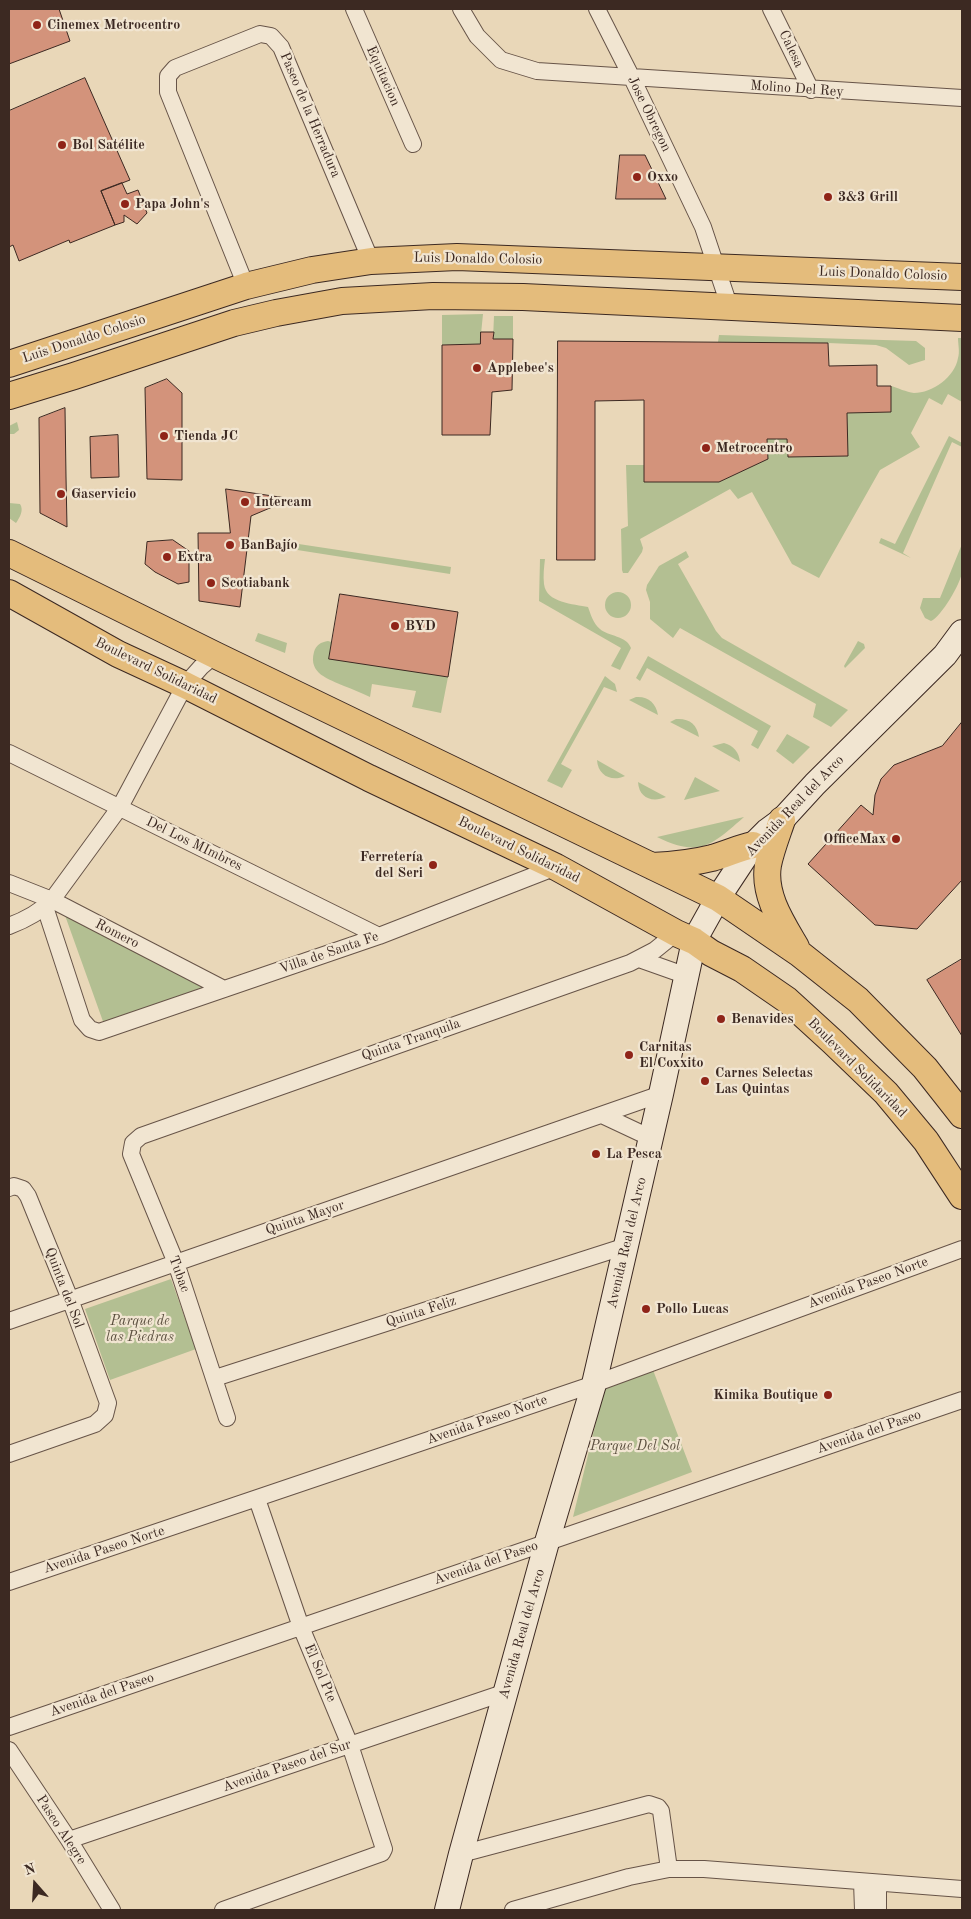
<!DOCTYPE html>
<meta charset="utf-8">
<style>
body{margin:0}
#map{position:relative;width:971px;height:1919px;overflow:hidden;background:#e9d7b8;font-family:"Old Standard TT",serif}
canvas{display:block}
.frame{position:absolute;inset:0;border:10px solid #3c2922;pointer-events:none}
.north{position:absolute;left:10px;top:1859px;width:50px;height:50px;-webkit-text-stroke:4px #f1e5d1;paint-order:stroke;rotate:341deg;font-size:14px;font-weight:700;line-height:20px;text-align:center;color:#3c2922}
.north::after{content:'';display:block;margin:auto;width:18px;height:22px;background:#3c2922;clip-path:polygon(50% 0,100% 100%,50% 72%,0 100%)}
</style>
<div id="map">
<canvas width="971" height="1919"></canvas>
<div class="frame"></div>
<div class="north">N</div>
</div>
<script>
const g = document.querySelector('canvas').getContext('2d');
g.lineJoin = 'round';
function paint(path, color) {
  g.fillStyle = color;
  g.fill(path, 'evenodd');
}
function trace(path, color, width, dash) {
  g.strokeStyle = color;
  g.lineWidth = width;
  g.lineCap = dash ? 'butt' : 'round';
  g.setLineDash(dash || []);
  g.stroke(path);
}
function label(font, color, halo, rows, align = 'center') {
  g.font = font + ' "Old Standard TT",serif';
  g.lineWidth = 4.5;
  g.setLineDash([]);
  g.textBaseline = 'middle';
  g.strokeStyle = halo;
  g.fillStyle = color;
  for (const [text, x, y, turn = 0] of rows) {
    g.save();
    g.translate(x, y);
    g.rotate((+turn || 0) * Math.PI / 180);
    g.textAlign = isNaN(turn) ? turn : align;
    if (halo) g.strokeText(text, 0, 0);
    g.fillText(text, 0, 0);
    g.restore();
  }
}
paint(new Path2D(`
 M 483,314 L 480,344 L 442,345 L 442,315 Z
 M 494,316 L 513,316 L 513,339 L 493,339 Z
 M 719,335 L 916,341 L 925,348 L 925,360 L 909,365 L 886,348 L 876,345 L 828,343 L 718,342 Z
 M 958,338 L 962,338 L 962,402 L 948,394 L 942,405 L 929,398 L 911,433 L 920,447 L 880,470 L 819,578 L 792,564 L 752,492 L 738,499 L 730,489 L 640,539 L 643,548 L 642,552 L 628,573 L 623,573 L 622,570 L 621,529 L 628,526 L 626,465 L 644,465 L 644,482 L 719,482 L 767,459 L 767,439 L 787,439 L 788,457 L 847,456 L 847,413 L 891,386 C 898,388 906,392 914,393 C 932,393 955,377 958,358 C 960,352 958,344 958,338 Z
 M 17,422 L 19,430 L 14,434 L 9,434 L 9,426 Z
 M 949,436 L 962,443 L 962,447 L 952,442 L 903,553 L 911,558 L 879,543 L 881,538 L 895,544 Z
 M 9,503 L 20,504 C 24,510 20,517 16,523 L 9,518 Z
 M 292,543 L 451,567 L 450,574 L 291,549 Z
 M 962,544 C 962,553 963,563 962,572 C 961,583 941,617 931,621 L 925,618 L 920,608 L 923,598 L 940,598 Z
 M 686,551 L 689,557 L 678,564 L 716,631 L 722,638 L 848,710 L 831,727 L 813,717 L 816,704 L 680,628 L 673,638 L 650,619 L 650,602 L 646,590 L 647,585 L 659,566 Z
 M 540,559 L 545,559 C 544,567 543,576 544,584 C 546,603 574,604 588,607 C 591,615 593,623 600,629 C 609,637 626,635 631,648 L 620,670 L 611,666 L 621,648 L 539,601 Z
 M605 605a13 13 0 1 1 26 0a13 13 0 1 1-26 0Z
 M 258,633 L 287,643 L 285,653 L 255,641 Z
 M 328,641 L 448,677 L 441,713 L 412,707 L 416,691 L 372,684 L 370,697 C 361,693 353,689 344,686 C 329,679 308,674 314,652 C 316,645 321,642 328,641 Z
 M 858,641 L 864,644 L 865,648 L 845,668 L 844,666 Z
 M 648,656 L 771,726 L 758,749 L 751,745 L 758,731 L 647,668 L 640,681 L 636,678 Z
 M 605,676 L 615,684 L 617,692 L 604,687 L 561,764 L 572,770 L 562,788 L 547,781 Z
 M 636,697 C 648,696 656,703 658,715 L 629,700 Z
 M 676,719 C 689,718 697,724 699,737 L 670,722 Z
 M 787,734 L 810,747 L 793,764 L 776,751 Z
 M 724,743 C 734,746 739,752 740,762 L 712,746 Z
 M 597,760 L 625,776 C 612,782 598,776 597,760 Z
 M 695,777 L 720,791 L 684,800 Z
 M 638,782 L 666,797 C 652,803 639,798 638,782 Z
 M 744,817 C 712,845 700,858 657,837 Z
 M 62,907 L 221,988 L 105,1027 Z
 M 171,1279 L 196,1349 L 110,1380 L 85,1309 Z
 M 653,1370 L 692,1472 L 573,1517 L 604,1389 Z`), '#b3bf92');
const building = new Path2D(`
 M 9,9 L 59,9 L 70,41 L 9,64 Z
 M 85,78 L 130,180 L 101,191 L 115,225 L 70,243 L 69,240 L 19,261 L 13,245 L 9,247 L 9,111 Z
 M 620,155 L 645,155 L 666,199 L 616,199 Z
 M 122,183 L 127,194 L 138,190 L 147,213 L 137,224 L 124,215 L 124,222 L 115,225 L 101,191 Z
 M 481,332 L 494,332 L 493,339 L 513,339 L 512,390 L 492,392 L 490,435 L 442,435 L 442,345 L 480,344 Z
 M 558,341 L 828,343 L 829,366 L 877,365 L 877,386 L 891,386 L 891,412 L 847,413 L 848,456 L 788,457 L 787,439 L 767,439 L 768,459 L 719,482 L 644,482 L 644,400 L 595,401 L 595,560 L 557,560 Z
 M 167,379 L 182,393 L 182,480 L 147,479 L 145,388 Z
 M 65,408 L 66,477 L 67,527 L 40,513 L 39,418 Z
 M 118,435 L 119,477 L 91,478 L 90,437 Z
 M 226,489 L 286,498 L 285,507 L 277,505 L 251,516 L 240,607 L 199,601 L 198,533 L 230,533 Z
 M 173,540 L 189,551 L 189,582 L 178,584 L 155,572 L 145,564 L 147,542 Z
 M 340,594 L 458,612 L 448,677 L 329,659 Z
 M 962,722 L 962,880 L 917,929 L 875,925 L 808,864 L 861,805 L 873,815 L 875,795 L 881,779 L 894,765 L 942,746 Z
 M 962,959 L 962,1036 L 927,980 Z`);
paint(building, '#d3937b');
trace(building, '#3c2922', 1);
const street = new Path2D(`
 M 354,9 L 413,144
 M 461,9 L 477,36 L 501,60 L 537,71 L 962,98
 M 597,9 L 632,78 L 703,227 L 729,305
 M 771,9 L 811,90
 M 246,286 L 168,92 L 168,76 L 175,68 L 260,34 L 271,36 L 281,47 L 371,261
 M 9,753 L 379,936
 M 9,883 L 52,900 L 224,989
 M 45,907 L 82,1020 L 90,1029 L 99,1032 L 379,936 L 556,867
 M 9,926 C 25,920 40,912 52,900 L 120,807 L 185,685 L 201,667 L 215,655
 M 639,959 L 687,976
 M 602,1115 L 651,1138
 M 9,1188 L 14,1186 L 23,1189 L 28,1196 L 70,1299 L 108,1403 L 105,1415 L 95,1424 L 9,1454
 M 9,1321 L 661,1094
 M 215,1378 L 626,1246
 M 227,1418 L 176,1263 L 131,1154 L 133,1143 L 141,1136 L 630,963 L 655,950 L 676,933
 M 9,1582 L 594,1384 L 962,1249
 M 9,1727 L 962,1400
 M 9,1750 L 69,1840 L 112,1910
 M 69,1840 L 506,1692
 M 461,1854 L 649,1804 L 658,1807 L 661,1811 L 669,1869
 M 862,1882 L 863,1910
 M 878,1883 L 878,1910
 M 223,1910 L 382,1853 L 384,1849 L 350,1745 L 301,1627 L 257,1499
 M 513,1910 L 629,1877 L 669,1869 L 704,1869 L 962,1889`);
const secondary = new Path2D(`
 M 447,1910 L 461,1854 L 547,1542 L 594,1384 L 661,1094 L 694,941 L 718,898 L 753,845 L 767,831 L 782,820 L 815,784 L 945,655 L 962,632`);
const primary = new Path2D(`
 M 9,364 L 246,286 L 312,270 L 371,261 L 457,257 L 962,277
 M 9,396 L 74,376 L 234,323 L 276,313 L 342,301 L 433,296 L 523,297 L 962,318
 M 9,553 L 215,655 L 718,898 L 800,954 L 858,1000 L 925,1068 L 962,1115
 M 9,593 L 118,654 L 185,685 L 369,778 L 556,867 L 676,933 L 694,941 L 711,953 L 742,969 L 787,1000 L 833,1042 L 886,1093 L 926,1141 L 962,1196
 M 782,820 C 777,835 771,850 768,865 C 763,895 782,923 796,947
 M 652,866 C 672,865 692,863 712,858 C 726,854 739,848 753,845`);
trace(street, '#675448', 18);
trace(secondary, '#3c2922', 26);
trace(primary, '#3c2922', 28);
trace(street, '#f1e5d1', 16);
trace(secondary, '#f1e5d1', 24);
trace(primary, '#e4bc7c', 26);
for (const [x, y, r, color] of [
 [37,25,5,"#8f2418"],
 [62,145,5,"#8f2418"],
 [637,177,5,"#8f2418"],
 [828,197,5,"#8f2418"],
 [125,204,5,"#8f2418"],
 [477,368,5,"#8f2418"],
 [164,436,5,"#8f2418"],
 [706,448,5,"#8f2418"],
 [61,494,5,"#8f2418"],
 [245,502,5,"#8f2418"],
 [230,545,5,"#8f2418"],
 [167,557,5,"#8f2418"],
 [211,583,5,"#8f2418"],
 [395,626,5,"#8f2418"],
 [896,839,5,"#8f2418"],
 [433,865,5,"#8f2418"],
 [721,1019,5,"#8f2418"],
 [629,1055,5,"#8f2418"],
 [705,1081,5,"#8f2418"],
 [596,1154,5,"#8f2418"],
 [646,1309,5,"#8f2418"],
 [828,1395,5,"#8f2418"]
]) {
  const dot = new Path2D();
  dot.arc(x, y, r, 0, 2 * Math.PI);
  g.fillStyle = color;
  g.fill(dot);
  trace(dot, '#f1e5d1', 2);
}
label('bold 14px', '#3c2922', '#f1e5d1', [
 ["Cinemex Metrocentro",47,25],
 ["Bol Satélite",72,145],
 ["Oxxo",647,177],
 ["3&3 Grill",838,197],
 ["Papa John's",135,204],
 ["Applebee's",487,368],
 ["Tienda JC",174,436],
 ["Metrocentro",716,448],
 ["Gaservicio",71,494],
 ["Intercam",255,502],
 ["BanBajío",240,545],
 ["Extra",177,557],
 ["Scotiabank",221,583],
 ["BYD",405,626],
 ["OfficeMax",886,839,"right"],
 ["Ferretería",423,857,"right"],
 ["del Seri",423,873,"right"],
 ["Benavides",731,1019],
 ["Carnitas",639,1047],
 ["El Coxxito",639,1063],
 ["Carnes Selectas",715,1073],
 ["Las Quintas",715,1089],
 ["La Pesca",606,1154],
 ["Pollo Lucas",656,1309],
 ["Kimika Boutique",818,1395,"right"]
], 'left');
label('14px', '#3c2922', '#f1e5d1', [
 ["Calesa",791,49,64],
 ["Equitacion",383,76,66],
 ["Molino Del Rey",797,89,4],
 ["Jose Obregon",649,114,64],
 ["Paseo de la Herradura",310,115,67],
 ["Luis Donaldo Colosio",478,259,1],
 ["Luis Donaldo Colosio",883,274,2],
 ["Luis Donaldo Colosio",84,339,-18],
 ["Boulevard Solidaridad",156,671,26],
 ["Avenida Real del Arco",795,806,-46],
 ["Del Los MImbres",194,844,26],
 ["Boulevard Solidaridad",519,850,26],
 ["Romero",117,934,27],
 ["Villa de Santa Fe",329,953,-19],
 ["Quinta Tranquila",411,1040,-19],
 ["Boulevard Solidaridad",857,1068,45],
 ["Quinta Mayor",305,1218,-19],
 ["Avenida Real del Arco",627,1243,-77],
 ["Tubac",179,1274,70],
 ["Avenida Paseo Norte",868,1283,-20],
 ["Quinta del Sol",64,1288,69],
 ["Quinta Feliz",421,1312,-18],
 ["Avenida Paseo Norte",487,1420,-19],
 ["Avenida del Paseo",869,1432,-19],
 ["Avenida Paseo Norte",104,1550,-18],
 ["Avenida del Paseo",486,1563,-19],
 ["Avenida Real del Arco",522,1634,-74],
 ["El Sol Pte",320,1673,67],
 ["Avenida del Paseo",102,1695,-19],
 ["Avenida Paseo del Sur",287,1766,-19],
 ["Paseo Alegre",61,1830,57]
]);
label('italic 14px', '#5a4e3e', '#f1e5d1', [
 ["Parque de",140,1321],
 ["las Piedras",140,1337],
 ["Parque Del Sol",635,1446]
]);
</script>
